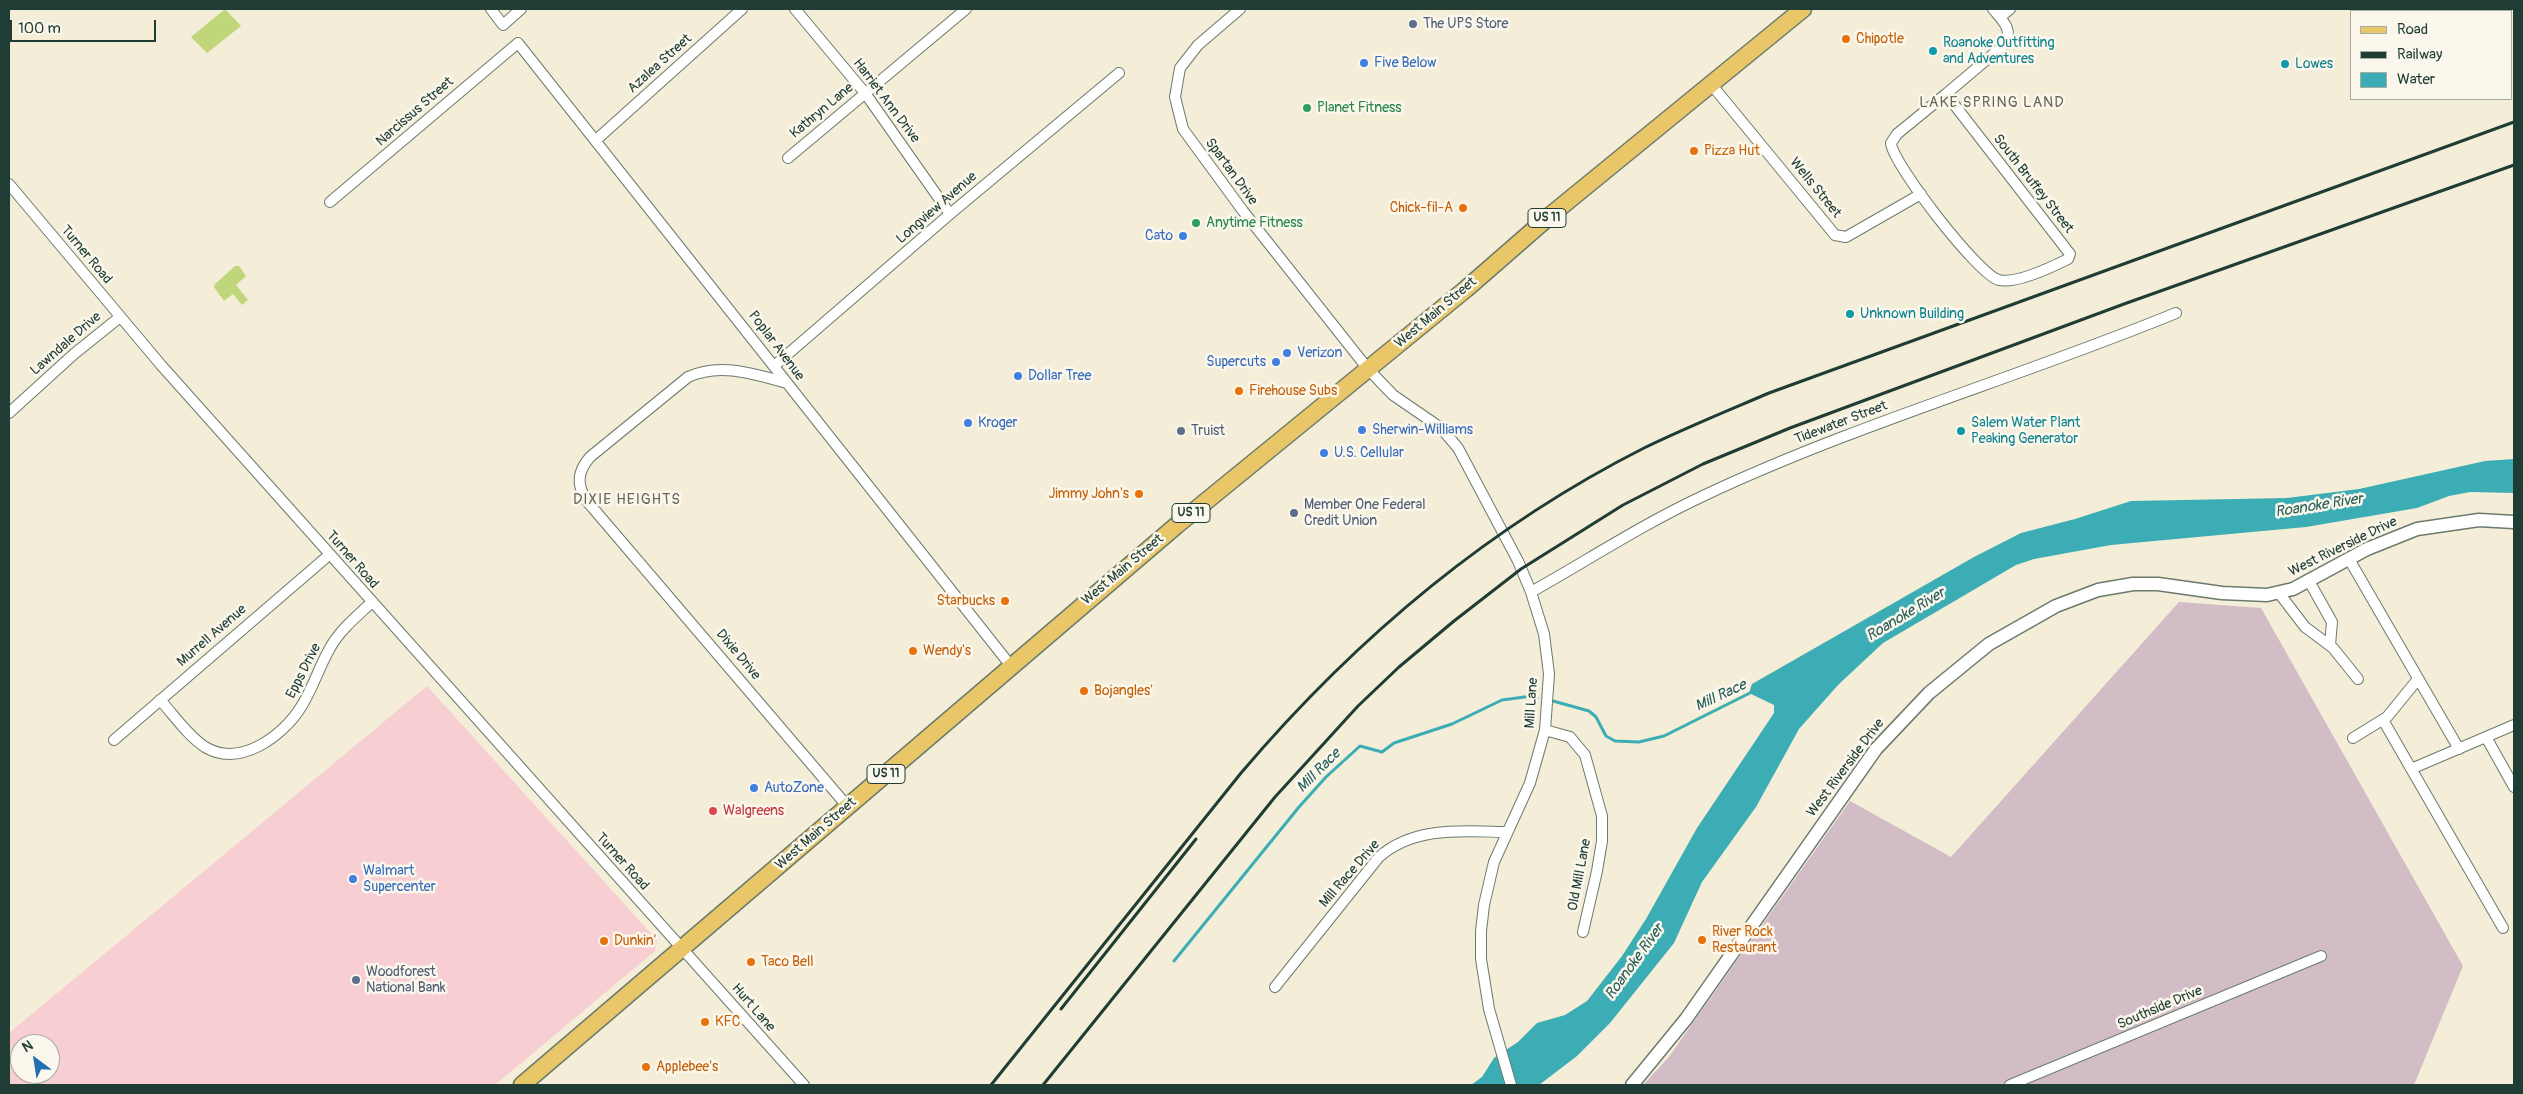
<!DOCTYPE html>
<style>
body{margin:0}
#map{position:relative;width:2523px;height:1094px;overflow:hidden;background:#f4edd8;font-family:Pangolin,sans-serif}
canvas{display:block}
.frame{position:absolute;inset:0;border:10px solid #1f3d34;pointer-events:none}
.legend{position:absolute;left:2350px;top:10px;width:162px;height:90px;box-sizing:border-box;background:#fbf7ec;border:1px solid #a3ada2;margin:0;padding:6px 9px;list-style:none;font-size:15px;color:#1f3d34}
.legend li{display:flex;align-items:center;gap:10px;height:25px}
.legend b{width:25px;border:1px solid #a3ada2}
.north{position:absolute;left:10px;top:1034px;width:50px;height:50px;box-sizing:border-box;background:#fbf7ec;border:1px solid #a3ada2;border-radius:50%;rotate:329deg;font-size:14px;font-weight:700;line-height:20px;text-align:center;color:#1f3d34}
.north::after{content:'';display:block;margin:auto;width:18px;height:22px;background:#1f6fb2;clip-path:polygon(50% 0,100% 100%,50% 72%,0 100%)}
.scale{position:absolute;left:10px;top:20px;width:146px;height:22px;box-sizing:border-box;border:2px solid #1f3d34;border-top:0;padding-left:6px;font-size:15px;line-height:18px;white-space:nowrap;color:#1f3d34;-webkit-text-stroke:4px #fbf7ec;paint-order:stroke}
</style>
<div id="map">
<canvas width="2523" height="1094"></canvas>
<div class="frame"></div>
<ul class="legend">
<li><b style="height:6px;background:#e9c769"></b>Road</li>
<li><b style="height:6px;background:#1f3d34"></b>Railway</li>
<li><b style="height:14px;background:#3cadb4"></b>Water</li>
</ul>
<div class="north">N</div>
<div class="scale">100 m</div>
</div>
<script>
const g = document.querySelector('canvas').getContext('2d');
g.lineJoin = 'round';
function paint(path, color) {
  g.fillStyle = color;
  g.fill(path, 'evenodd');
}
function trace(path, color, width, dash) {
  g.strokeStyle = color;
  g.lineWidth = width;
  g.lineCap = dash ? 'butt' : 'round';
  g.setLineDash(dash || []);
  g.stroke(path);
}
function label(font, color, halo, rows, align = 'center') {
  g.font = font + ' Pangolin,sans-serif';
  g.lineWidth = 5;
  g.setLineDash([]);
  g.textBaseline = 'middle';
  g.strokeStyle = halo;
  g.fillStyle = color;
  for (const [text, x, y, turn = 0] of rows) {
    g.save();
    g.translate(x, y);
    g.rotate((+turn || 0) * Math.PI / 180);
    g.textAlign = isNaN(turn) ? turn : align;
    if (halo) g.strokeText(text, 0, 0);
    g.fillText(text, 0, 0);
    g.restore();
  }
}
paint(new Path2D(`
 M 427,686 L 657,940 L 655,951 L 495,1085 L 9,1085 L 9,1033 ZM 20,1044 L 50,1044 L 50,1074 L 20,1074 Z`), '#f7cfd3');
paint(new Path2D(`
 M 2179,602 L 2261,608 L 2463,966 L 2414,1085 L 1643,1085 L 1668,1058 L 1850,801 L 1951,857 Z`), '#d2bdc7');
paint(new Path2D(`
 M 225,9 L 241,26 L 207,53 L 191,37 Z
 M 235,266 L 239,266 L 246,276 L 236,285 L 248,300 L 242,305 L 233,294 L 224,301 L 214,287 L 215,284 Z`), '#bfd67a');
paint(new Path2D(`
 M 2514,459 L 2514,493 L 2470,492 L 2449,496 L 2417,508 L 2306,527 L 2111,545 L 2034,559 L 2016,565 L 1883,643 L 1838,685 L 1799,729 L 1756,807 L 1702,882 L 1674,943 L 1610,1023 L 1577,1056 L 1539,1085 L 1471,1085 L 1482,1077 L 1494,1058 L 1518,1042 L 1537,1023 L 1565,1015 L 1587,1001 L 1622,956 L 1646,919 L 1697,828 L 1774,713 L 1774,705 L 1749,693 L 1752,684 L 1974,557 L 2021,533 L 2075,519 L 2131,501 L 2287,498 L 2359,489 L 2485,461 Z`), '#3cadb4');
trace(new Path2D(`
 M 1553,701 L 1589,711 L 1596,717 L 1606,736 L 1615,741 L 1639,742 L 1664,736 L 1752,692
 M 1174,961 L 1299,807 L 1326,777 L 1360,746 L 1382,752 L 1394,743 L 1452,724 L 1502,700 L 1532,696 L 1537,698`), '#3cadb4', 3);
const minor = new Path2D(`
 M 491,9 L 503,25 L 521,9
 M 795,9 L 865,93 L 950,214
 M 1240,9 L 1198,45 L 1180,68 L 1175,97 L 1183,129 L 1243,211 L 1368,369 L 1393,395 L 1441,428 L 1458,448 L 1518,561 L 1531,592 L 1544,634 L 1549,674 L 1545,730 L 1530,783 L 1494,862 L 1484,905 L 1481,931 L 1481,959 L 1489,1009 L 1511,1085
 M 2000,17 L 2010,9
 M 1711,84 L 1835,235 L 1846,237 L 1921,194
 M 1946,94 L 1897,134 L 1891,143 C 1892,163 1979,276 1999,280 C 2016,284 2052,267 2068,259 L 2070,254 L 1946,94 L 2004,45 C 2014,30 2003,21 1993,9
 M 596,140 L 742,9
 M 788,158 L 966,9
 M 9,184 L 161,365 L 804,1085
 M 330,202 L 518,43 L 1011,666
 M 774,366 L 950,214 L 1119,73
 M 787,383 C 754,374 720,362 688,377 L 590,457 C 578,471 576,483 586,500 L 848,807
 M 9,413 L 74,354 L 120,317
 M 2349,559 L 2459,749
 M 2309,581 L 2332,622 L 2330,645
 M 1531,592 C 1588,560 1643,524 1703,496 C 1856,424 2020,377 2176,313
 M 2279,593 L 2305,627 L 2333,648 L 2358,679
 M 160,700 C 174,715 187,735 205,747 C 240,768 283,736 301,707 C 313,688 319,667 330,648 C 340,630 356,617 371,603
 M 2383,720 L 2503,928
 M 1545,730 L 1570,737 L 1585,755 L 1602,816 L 1602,841 L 1597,871 L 1583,932
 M 2486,737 L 2514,787
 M 2353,738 L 2387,717 L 2418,679
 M 114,740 L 329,555
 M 2411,769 L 2514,725
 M 1275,987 L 1379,857 C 1414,826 1462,831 1506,832
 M 2010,1085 L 2321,956`);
const tertiary = new Path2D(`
 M 1632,1085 L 1686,1019 L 1876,749 L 1929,693 L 1989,644 L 2056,606 L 2098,590 L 2133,584 L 2158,584 L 2222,593 L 2267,595 L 2293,589 L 2367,549 L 2417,529 L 2479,520 L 2514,522`);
const primary = new Path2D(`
 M 522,1085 L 1177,525 L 1466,289 L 1552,214 L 1803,9`);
trace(minor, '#6a7b6d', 12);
trace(tertiary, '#6a7b6d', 15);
trace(primary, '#6a7b6d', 19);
trace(minor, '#fff', 10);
trace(tertiary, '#fff', 12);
trace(primary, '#e9c769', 16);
trace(new Path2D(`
 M 1061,1009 L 1196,839
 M 991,1085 L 1241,773 C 1354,640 1488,527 1644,448 C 1685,428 1727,411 1769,393 L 2514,122
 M 1043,1085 L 1275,797 L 1358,706 L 1399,667 L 1454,621 L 1521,569 L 1623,505 L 1703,464 L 1790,428 L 2124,304 L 2514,165`), '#1f3d34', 3);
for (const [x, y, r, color] of [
 [1413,24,5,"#5c6f8a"],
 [1846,39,5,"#e8710a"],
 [1933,51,5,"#0f9aa8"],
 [1364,63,5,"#3f7fe0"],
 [2285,64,5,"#0f9aa8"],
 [1307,108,5,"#2e9e5b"],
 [1694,151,5,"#e8710a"],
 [1463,208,5,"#e8710a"],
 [1196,223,5,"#2e9e5b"],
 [1183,236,5,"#3f7fe0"],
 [1850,314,5,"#0f9aa8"],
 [1287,353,5,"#3f7fe0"],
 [1276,362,5,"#3f7fe0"],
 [1018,376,5,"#3f7fe0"],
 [1239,391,5,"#e8710a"],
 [968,423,5,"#3f7fe0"],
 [1362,430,5,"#3f7fe0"],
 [1181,431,5,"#5c6f8a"],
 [1961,431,5,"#0f9aa8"],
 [1324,453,5,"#3f7fe0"],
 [1139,494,5,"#e8710a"],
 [1294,513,5,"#5c6f8a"],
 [1005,601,5,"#e8710a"],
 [913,651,5,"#e8710a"],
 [1084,691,5,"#e8710a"],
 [754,788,5,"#3f7fe0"],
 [713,811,5,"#e0444e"],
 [353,879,5,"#3f7fe0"],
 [1702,940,5,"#e8710a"],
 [604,941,5,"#e8710a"],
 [751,962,5,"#e8710a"],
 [356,980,5,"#5c6f8a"],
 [705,1022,5,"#e8710a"],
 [646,1067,5,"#e8710a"]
]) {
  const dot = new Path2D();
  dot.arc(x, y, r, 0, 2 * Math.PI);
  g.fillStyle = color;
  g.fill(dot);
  trace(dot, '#fbf7ec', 2);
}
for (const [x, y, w] of [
 [1547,218,38],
 [1191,513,38],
 [886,774,38]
]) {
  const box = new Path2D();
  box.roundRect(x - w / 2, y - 9.5, w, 19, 4);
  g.fillStyle = '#fbf7ec';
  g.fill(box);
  trace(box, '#1f3d34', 1);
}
label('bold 12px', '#1f3d34', null, [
 ["US 11",1547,218],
 ["US 11",1191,513],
 ["US 11",886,774]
]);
label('14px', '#4e5e75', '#fbf7ec', [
 ["The UPS Store",1423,24],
 ["Truist",1191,431],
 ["Member One Federal",1304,505],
 ["Credit Union",1304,521],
 ["Woodforest",366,972],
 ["National Bank",366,988]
], 'left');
label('14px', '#c56008', '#fbf7ec', [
 ["Chipotle",1856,39],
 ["Pizza Hut",1704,151],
 ["Chick-fil-A",1453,208,"right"],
 ["Firehouse Subs",1249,391],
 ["Jimmy John's",1129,494,"right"],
 ["Starbucks",995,601,"right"],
 ["Wendy's",923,651],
 ["Bojangles'",1094,691],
 ["River Rock",1712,932],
 ["Restaurant",1712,948],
 ["Dunkin'",614,941],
 ["Taco Bell",761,962],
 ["KFC",715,1022],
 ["Applebee's",656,1067]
], 'left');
label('14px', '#0d838f', '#fbf7ec', [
 ["Roanoke Outfitting",1943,43],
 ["and Adventures",1943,59],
 ["Lowes",2295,64],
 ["Unknown Building",1860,314],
 ["Salem Water Plant",1971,423],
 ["Peaking Generator",1971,439]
], 'left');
label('14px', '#366cbe', '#fbf7ec', [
 ["Five Below",1374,63],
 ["Cato",1173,236,"right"],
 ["Verizon",1297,353],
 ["Supercuts",1266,362,"right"],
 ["Dollar Tree",1028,376],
 ["Kroger",978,423],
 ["Sherwin-Williams",1372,430],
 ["U.S. Cellular",1334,453],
 ["AutoZone",764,788],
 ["Walmart",363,871],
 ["Supercenter",363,887]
], 'left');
label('14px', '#1f3d34', '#fbf7ec', [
 ["Azalea Street",660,64,-42],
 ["Harriet Ann Drive",886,101,53],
 ["Kathryn Lane",822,111,-40],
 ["Narcissus Street",415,112,-41],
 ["Spartan Drive",1231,172,54],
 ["South Bruffey Street",2033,184,52],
 ["Wells Street",1815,188,51],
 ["Longview Avenue",937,208,-41],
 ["Turner Road",86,255,50],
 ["West Main Street",1436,313,-40],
 ["Lawndale Drive",66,344,-41],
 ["Poplar Avenue",776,346,53],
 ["Tidewater Street",1841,423,-21],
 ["West Riverside Drive",2343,547,-26],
 ["Turner Road",352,560,49],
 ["West Main Street",1123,570,-40],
 ["Murrell Avenue",212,636,-41],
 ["Dixie Drive",738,655,50],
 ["Epps Drive",304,671,-63],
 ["Mill Lane",1532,703,-86],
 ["West Riverside Drive",1846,768,-53],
 ["West Main Street",816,834,-41],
 ["Turner Road",622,862,48],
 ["Mill Race Drive",1350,874,-49],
 ["Old Mill Lane",1580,875,-79],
 ["Hurt Lane",753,1008,49],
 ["Southside Drive",2160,1008,-23]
]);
label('14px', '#27864d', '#fbf7ec', [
 ["Planet Fitness",1317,108],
 ["Anytime Fitness",1206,223]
], 'left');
label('14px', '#be3a42', '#fbf7ec', [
 ["Walgreens",723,811]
], 'left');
g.letterSpacing = '1px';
label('15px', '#656558', '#fbf7ec', [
 ["LAKE SPRING LAND",1992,103],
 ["DIXIE HEIGHTS",627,500]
]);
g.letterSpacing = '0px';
label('italic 15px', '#285f5a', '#fbf7ec', [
 ["Roanoke River",2319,506,-9],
 ["Roanoke River",1906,615,-31],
 ["Mill Race",1721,696,-25],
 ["Mill Race",1319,771,-45],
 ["Roanoke River",1635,962,-54]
]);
</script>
